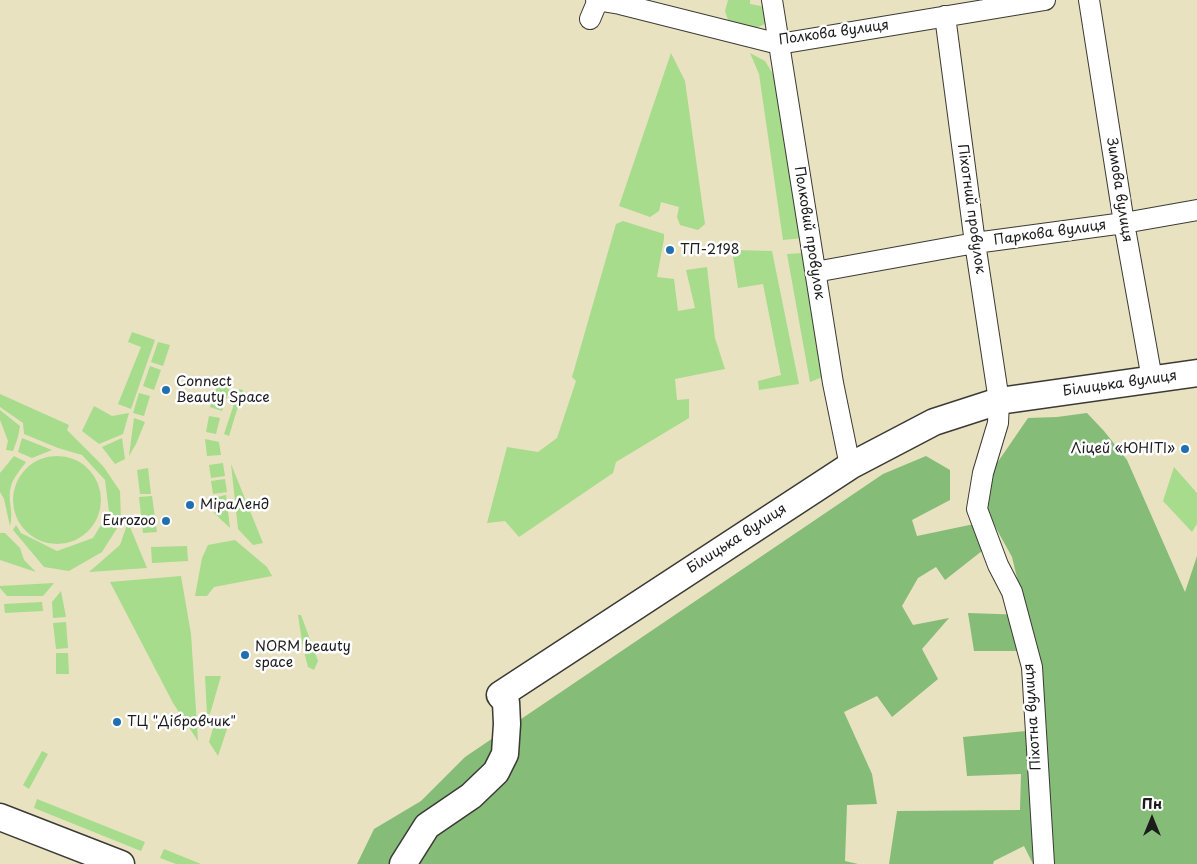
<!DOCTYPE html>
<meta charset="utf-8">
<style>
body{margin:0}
#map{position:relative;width:1197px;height:864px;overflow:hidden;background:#e8e2c0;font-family:"Playpen Sans",sans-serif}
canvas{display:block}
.north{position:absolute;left:1127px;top:794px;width:50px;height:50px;-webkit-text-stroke:4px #fff;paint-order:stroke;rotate:0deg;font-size:14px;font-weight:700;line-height:20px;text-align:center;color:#1c1c1c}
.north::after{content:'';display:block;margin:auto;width:18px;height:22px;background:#1c1c1c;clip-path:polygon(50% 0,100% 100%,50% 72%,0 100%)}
</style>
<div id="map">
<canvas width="1197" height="864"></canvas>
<div class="north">Пн</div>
</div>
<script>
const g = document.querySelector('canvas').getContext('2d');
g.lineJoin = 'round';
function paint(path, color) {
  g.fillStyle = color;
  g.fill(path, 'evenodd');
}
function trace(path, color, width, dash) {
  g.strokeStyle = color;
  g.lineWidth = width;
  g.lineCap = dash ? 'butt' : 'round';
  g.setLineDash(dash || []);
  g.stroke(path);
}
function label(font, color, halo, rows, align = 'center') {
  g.font = font + ' "Playpen Sans",sans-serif';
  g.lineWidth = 5;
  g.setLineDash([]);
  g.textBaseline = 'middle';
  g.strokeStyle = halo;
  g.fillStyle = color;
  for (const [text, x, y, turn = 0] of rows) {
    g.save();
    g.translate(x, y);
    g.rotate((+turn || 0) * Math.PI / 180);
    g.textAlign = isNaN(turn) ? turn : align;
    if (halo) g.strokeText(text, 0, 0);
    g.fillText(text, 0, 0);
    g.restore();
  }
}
paint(new Path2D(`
 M 728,0 L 750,0 L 750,4 L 761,6 L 767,12 L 767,23 L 756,28 L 728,20 L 725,11 Z
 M 671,53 L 685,81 L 705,224 L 698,230 L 680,225 L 677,217 L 679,207 L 661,202 L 659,211 L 650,217 L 619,206 Z
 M 750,53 L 765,61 L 773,74 L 803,238 L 783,240 L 759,74 Z
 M 623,221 L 664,234 L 664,239 L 657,277 L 674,279 L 678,311 L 695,308 L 686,270 L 707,267 L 715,338 L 725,369 L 675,379 L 677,400 L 689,399 L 689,418 L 616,462 L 613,473 L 519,537 L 505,521 L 487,523 L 507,447 L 538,452 L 557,438 L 576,381 L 572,377 L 616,224 Z
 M 732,250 L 772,251 L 799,384 L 759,390 L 758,381 L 781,375 L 763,284 L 738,288 Z
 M 803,253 L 825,376 L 810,382 L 787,254 Z
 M 132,332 L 155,340 L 131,409 L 118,404 L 141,347 L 128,342 Z
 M 158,342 L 170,345 L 163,366 L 151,362 Z
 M 150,366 L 161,370 L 154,390 L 143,386 Z
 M 219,380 L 231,385 L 222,411 L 210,407 Z
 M 239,389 L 243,390 L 229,436 L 224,434 Z
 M 139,393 L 150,396 L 144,416 L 133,413 Z
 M 0,394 L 69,425 L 67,430 L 103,466 L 120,491 L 121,522 L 102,552 L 69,571 L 44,567 L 13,530 L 16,525 L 21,533 L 57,551 L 93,538 L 109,512 L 105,480 L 82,455 L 58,448 L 24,434 L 23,423 L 0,407 Z
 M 94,406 L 112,416 L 129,413 L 123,434 L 99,444 L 82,431 Z
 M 0,410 L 20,426 L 18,437 L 13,451 L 6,450 L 8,441 L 0,420 Z
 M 209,416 L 220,418 L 216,434 L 206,432 Z
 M 134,418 L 145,422 L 136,444 L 129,456 Z
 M 22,438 L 52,450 L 32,458 L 18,452 Z
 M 122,438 L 125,459 L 115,464 L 102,447 Z
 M 205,439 L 219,442 L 221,455 L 207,456 Z
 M13 500a44 44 0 1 1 88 0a44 44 0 1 1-88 0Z
 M 14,456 L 26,462 C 21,469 13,478 11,486 C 7,499 14,513 10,526 L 4,499 L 0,492 L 0,473 Z
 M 223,463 L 225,476 L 211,478 L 209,465 Z
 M 231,464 L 263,543 L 253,545 L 238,529 Z
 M 1174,467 L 1197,493 L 1197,524 L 1192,532 L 1163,501 Z
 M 148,468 L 151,494 L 140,494 L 137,470 Z
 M 225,479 L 227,492 L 213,494 L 211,481 Z
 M 226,495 L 230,528 L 214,513 L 213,498 Z
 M 152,496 L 157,532 L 143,533 L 139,497 Z
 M 128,522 L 147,568 L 89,572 L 120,545 Z
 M 0,533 L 5,533 L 20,548 L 24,560 L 36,572 L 0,560 Z
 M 235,540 L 267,567 L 272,576 L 214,587 L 207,596 L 195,596 L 202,558 L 208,545 Z
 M 187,546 L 188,561 L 152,563 L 151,547 Z
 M 181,576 L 191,634 L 198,741 L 173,703 L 110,582 Z
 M 54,583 L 43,596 L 7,596 L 0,588 L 0,586 Z
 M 61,591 L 66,617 L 53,618 L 52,602 Z
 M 42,602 L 43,611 L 5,613 L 4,604 Z
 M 298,615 L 301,615 L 318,661 L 314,670 L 308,667 L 303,648 Z
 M 66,622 L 68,648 L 56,649 L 53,623 Z
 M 56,653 L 68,653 L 69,674 L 56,674 Z
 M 205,676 L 221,676 L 210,714 L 207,714 Z
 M 214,725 L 227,729 L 218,756 L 209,742 Z
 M 42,751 L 48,754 L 29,789 L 23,785 Z
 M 37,799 L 145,842 L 141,851 L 34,808 Z
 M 164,849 L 201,864 L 176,864 L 160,858 Z`), '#a6dc8c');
paint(new Path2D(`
 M 1087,413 L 1104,431 L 1127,460 L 1185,592 L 1197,556 L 1197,864 L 1033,864 L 1024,846 L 994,861 L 993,864 L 889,864 L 897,811 L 1020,810 L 1021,774 L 967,776 L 963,737 L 1047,729 L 1033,651 L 974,651 L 968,613 L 1026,615 L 1012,557 L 986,510 L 993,469 L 1028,418 L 1057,417 Z
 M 926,456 L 950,470 L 950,500 L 912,520 L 917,536 L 979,523 L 987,547 L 945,580 L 936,567 L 918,578 L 902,606 L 913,625 L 949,618 L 922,649 L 938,679 L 892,717 L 877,696 L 844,712 L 872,774 L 877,804 L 847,805 L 845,861 L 858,864 L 357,864 L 374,829 L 421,801 L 465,757 L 883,474 Z`), '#84bc78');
const minor = new Path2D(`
 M 596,0 L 620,4 L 779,44 L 1045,0
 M 772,0 L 833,383 L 850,466
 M 1089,0 L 1124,223 L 1152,379
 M 945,16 L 975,243 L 999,401 L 998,423 L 983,473 L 977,509 L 998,565 L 1012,592 L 1032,667 L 1044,864
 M 590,19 L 598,0
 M 815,272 L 975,243 L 1124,223 L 1197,210`);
const major = new Path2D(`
 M 0,817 L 121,864
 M 403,864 L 427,826 L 471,796 L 496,772 L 505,754 L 507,724 L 506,702 L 500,695 L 850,466 L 934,422 L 999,401 L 1197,373`);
trace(minor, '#3b3a35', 22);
trace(major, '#3b3a35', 29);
trace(minor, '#fff', 20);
trace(major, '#fff', 26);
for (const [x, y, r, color] of [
 [670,250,5,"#1f6fb2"],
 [166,390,5,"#1f6fb2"],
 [1185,449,5,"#1f6fb2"],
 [190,505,5,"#1f6fb2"],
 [166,521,5,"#1f6fb2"],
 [245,655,5,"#1f6fb2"],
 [117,722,5,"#1f6fb2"]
]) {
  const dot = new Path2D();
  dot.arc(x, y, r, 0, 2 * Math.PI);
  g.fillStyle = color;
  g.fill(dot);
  trace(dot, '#fff', 2);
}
label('14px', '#1c1c1c', '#fff', [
 ["Полкова вулиця",834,33,-8],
 ["Зимова вулиця",1119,190,81],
 ["Піхотний провулок",971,209,82],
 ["Полковий провулок",809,233,81],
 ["Паркова вулиця",1050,233,-8],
 ["Білицька вулиця",1120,384,-8],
 ["Білицька вулиця",737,539,-33],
 ["Піхотна вулиця",1033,717,-94]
]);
label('14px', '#1c1c1c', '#fff', [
 ["ТП-2198",680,250],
 ["Connect",176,382],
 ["Beauty Space",176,398],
 ["Ліцей «ЮНІТІ»",1175,449,"right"],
 ["МіраЛенд",200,505],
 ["Eurozoo",156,521,"right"],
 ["NORM beauty",255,647],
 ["space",255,663],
 ["ТЦ \"Дібровчик\"",127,722]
], 'left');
</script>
